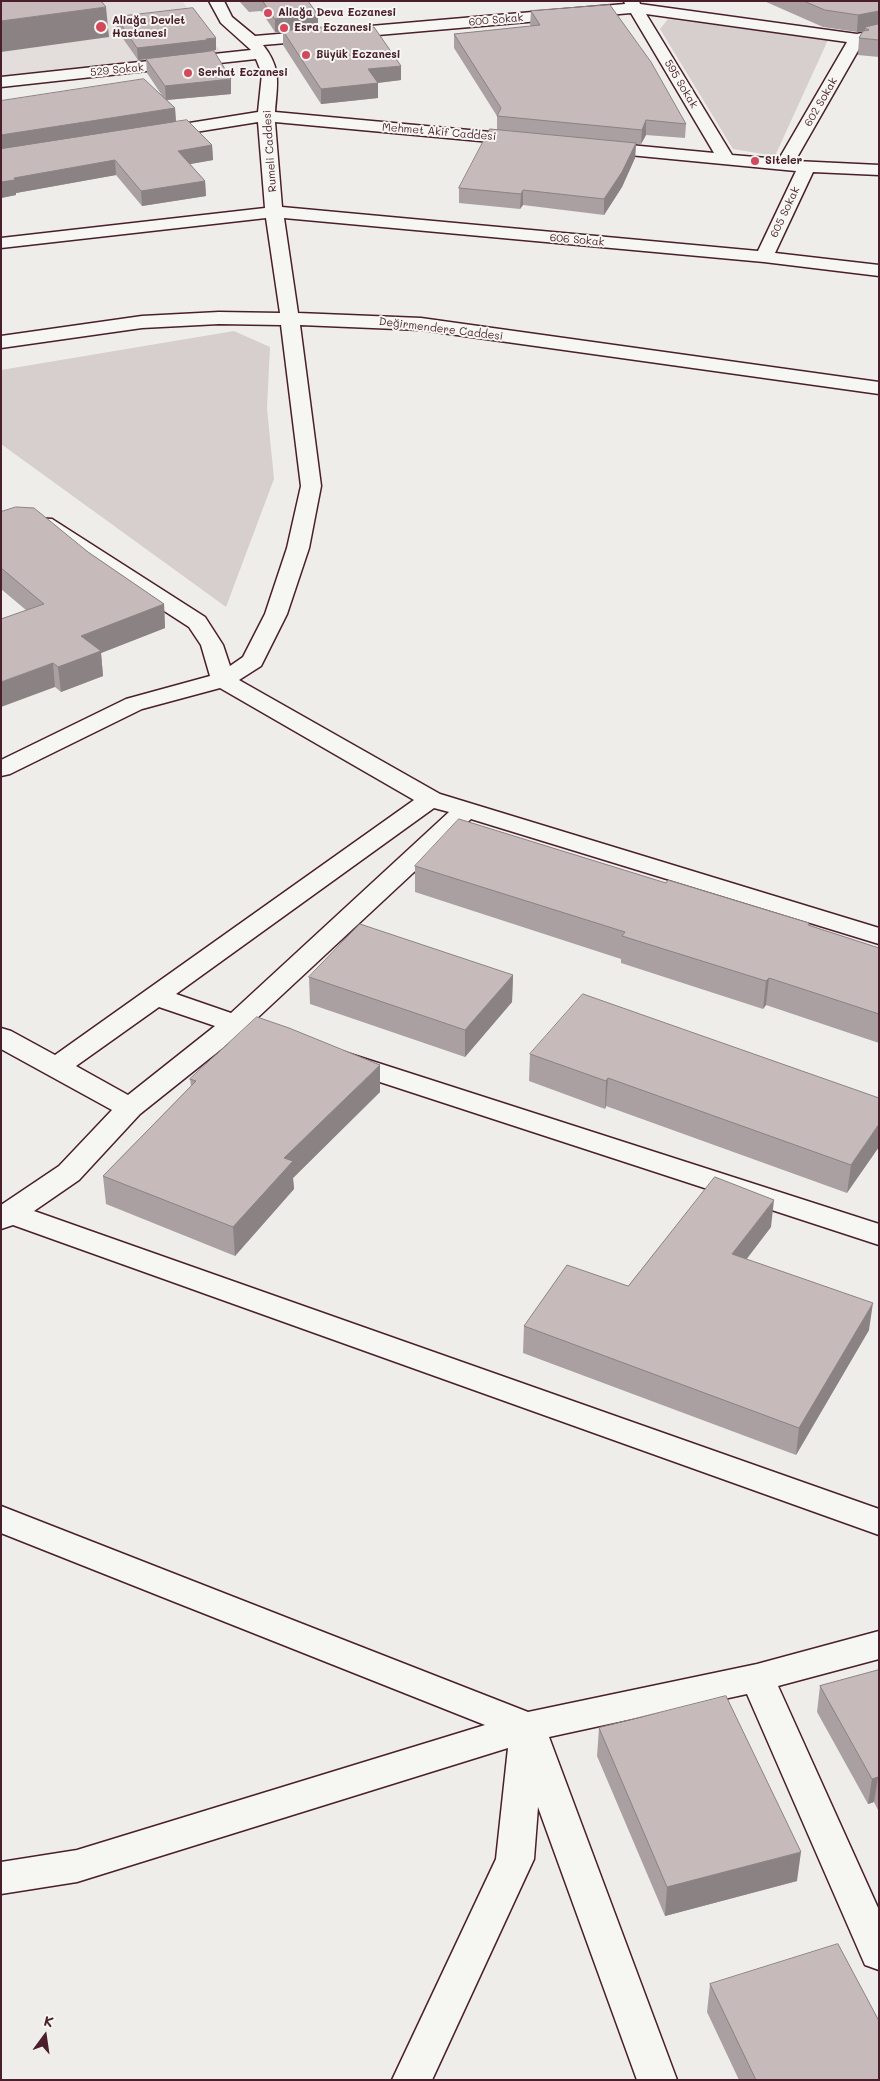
<!DOCTYPE html>
<meta charset="utf-8">
<style>
body{margin:0}
#map{position:relative;width:880px;height:2081px;overflow:hidden;background:#efedea;font-family:Mali,sans-serif}
canvas{display:block}
.frame{position:absolute;inset:0;border:2px solid #4a1f2b;pointer-events:none}
.north{position:absolute;left:20px;top:2011px;width:50px;height:50px;-webkit-text-stroke:4px #f6f6f2;paint-order:stroke;rotate:14deg;font-size:14px;font-weight:700;line-height:20px;text-align:center;color:#4a1f2b}
.north::after{content:'';display:block;margin:auto;width:18px;height:22px;background:#4a1f2b;clip-path:polygon(50% 0,100% 100%,50% 72%,0 100%)}
</style>
<div id="map">
<canvas width="880" height="2081"></canvas>
<div class="frame"></div>
<div class="north">K</div>
</div>
<script>
const g = document.querySelector('canvas').getContext('2d');
g.lineJoin = 'round';
function paint(path, color) {
  g.fillStyle = color;
  g.fill(path, 'evenodd');
}
function trace(path, color, width, dash) {
  g.strokeStyle = color;
  g.lineWidth = width;
  g.lineCap = dash ? 'butt' : 'round';
  g.setLineDash(dash || []);
  g.stroke(path);
}
function label(font, color, halo, rows, align = 'center') {
  g.font = font + ' Mali,sans-serif';
  g.lineWidth = 4;
  g.setLineDash([]);
  g.textBaseline = 'middle';
  g.strokeStyle = halo;
  g.fillStyle = color;
  for (const [text, x, y, turn = 0] of rows) {
    g.save();
    g.translate(x, y);
    g.rotate((+turn || 0) * Math.PI / 180);
    g.textAlign = isNaN(turn) ? turn : align;
    if (halo) g.strokeText(text, 0, 0);
    g.fillText(text, 0, 0);
    g.restore();
  }
}
paint(new Path2D(`
 M 1,1 L 182,1 L 221,52 L 1,78 Z`), '#e3dedc');
paint(new Path2D(`
 M 668,19 L 828,40 L 775,156 L 733,149 L 660,29 Z
 M 234,331 L 270,347 L 267,408 L 274,479 L 226,607 L 1,444 L 1,370 Z`), '#d7cfce');
const minor = new Path2D(`
 M 209,1 L 224,1 L 232,17 L 255,36 L 625,4 L 624,1 L 639,1 L 640,4 L 857,34 L 879,29 L 879,39 L 863,42 L 795,161 L 879,165 L 879,175 L 813,172 L 775,253 L 879,265 L 879,276 L 764,262 L 284,218 L 298,313 L 421,318 L 879,382 L 879,394 L 421,330 L 300,325 L 321,486 L 309,548 L 287,614 L 261,666 L 239,680 L 440,794 L 879,928 L 879,944 L 471,819 L 254,1021 L 291,1034 L 295,1040 L 291,1046 L 281,1049 L 239,1035 L 140,1114 L 79,1180 L 34,1211 L 879,1509 L 879,1535 L 13,1225 L 1,1229 L 1,1205 L 59,1166 L 112,1110 L 1,1049 L 1,1028 L 11,1031 L 55,1055 L 414,800 L 220,688 L 142,709 L 10,774 L 1,776 L 1,760 L 126,699 L 210,676 L 201,645 L 189,627 L 39,530 L 1,528 L 1,516 L 52,519 L 205,617 L 223,645 L 230,666 L 243,657 L 265,614 L 287,548 L 301,486 L 281,325 L 219,324 L 142,328 L 1,348 L 1,336 L 142,316 L 219,312 L 280,313 L 266,218 L 1,248 L 1,238 L 265,208 L 258,122 L 158,138 L 152,137 L 150,133 L 152,129 L 158,128 L 258,112 L 262,74 L 256,59 L 1,87 L 1,77 L 251,50 L 221,23 ZM 631,13 L 714,153 L 598,142 L 592,143 L 590,147 L 592,151 L 598,152 L 796,171 L 758,251 L 282,207 L 275,122 L 523,145 L 529,144 L 531,140 L 529,136 L 523,135 L 275,112 C 277,84 282,69 263,45 ZM 646,14 L 847,42 L 779,159 L 732,155 ZM 434,808 L 449,812 L 231,1013 L 176,994 ZM 159,1007 L 215,1026 L 128,1095 L 76,1066 Z
 M 344,1052 L 879,1224 L 879,1245 L 334,1067 L 330,1061 L 334,1055 Z
 M 1,1506 L 528,1712 L 757,1664 L 879,1631 L 879,1659 L 778,1686 L 879,1910 L 879,1970 L 865,1965 L 747,1694 L 549,1737 L 677,2080 L 637,2080 L 538,1807 L 534,1859 L 432,2080 L 392,2080 L 496,1859 L 508,1748 L 77,1882 L 1,1894 L 1,1862 L 77,1850 L 485,1725 L 1,1533 Z`);
trace(minor, '#4a1f2b', 3);
paint(minor, '#f6f6f2');
paint(new Path2D(`
 M 239,1 L 308,1 L 318,15 L 318,28 L 329,31 L 401,80 L 378,83 L 378,98 L 321,104 L 283,45 L 283,32 L 275,32 L 261,11 L 249,12 Z
 M 764,1 L 879,1 L 879,57 L 858,55 L 859,38 L 865,31 L 857,32 L 823,27 Z
 M 531,11 L 686,124 L 685,138 L 646,135 L 641,144 L 636,144 L 635,158 L 622,187 L 604,215 L 523,205 L 520,209 L 459,203 L 459,188 L 497,130 L 497,116 L 454,48 L 454,34 L 531,26 L 530,25 Z
 M 116,17 L 216,38 L 216,50 L 207,52 L 231,94 L 167,100 L 175,108 L 176,122 L 212,145 L 213,160 L 190,164 L 205,181 L 206,196 L 142,206 L 116,175 L 16,193 L 16,195 L 1,198 L 1,101 L 163,97 L 147,73 L 146,59 L 138,60 L 117,30 Z
 M 1,512 L 88,552 L 164,604 L 165,628 L 101,653 L 103,676 L 61,692 L 55,687 L 26,610 L 1,589 Z
 M 415,866 L 666,883 L 808,925 L 879,948 L 879,1043 L 766,1005 L 763,1009 L 621,963 L 621,959 L 415,892 Z
 M 513,975 L 512,1002 L 465,1057 L 310,1004 L 309,977 Z
 M 530,1054 L 879,1098 L 847,1193 L 606,1106 L 605,1109 L 529,1081 Z
 M 190,1079 L 380,1092 L 293,1178 L 294,1189 L 235,1256 L 106,1204 L 103,1176 L 191,1086 Z
 M 771,1227 L 746,1259 L 869,1330 L 796,1455 L 523,1353 L 524,1326 L 628,1286 Z
 M 879,1670 L 879,1812 L 874,1802 L 868,1804 L 817,1712 L 820,1686 Z
 M 599,1728 L 797,1881 L 665,1916 L 597,1756 Z
 M 710,1984 L 879,2080 L 739,2080 L 707,2012 Z`), '#aaa0a1');
paint(new Path2D(`
 M 106,7 L 109,37 L 1,52 L 1,21 Z
 M 879,11 L 879,28 L 865,28 L 865,31 L 857,32 L 858,15 Z
 M 318,15 L 318,29 L 275,32 L 275,19 Z
 M 216,38 L 216,50 L 207,51 L 208,53 L 138,60 L 137,48 Z
 M 401,66 L 401,80 L 368,84 L 368,69 Z
 M 231,79 L 231,94 L 166,100 L 165,86 Z
 M 378,83 L 378,98 L 321,104 L 321,89 Z
 M 175,108 L 176,123 L 1,150 L 1,135 Z
 M 646,120 L 646,135 L 641,144 L 642,130 Z
 M 636,143 L 635,158 L 622,187 L 604,215 L 604,199 Z
 M 212,145 L 213,160 L 179,166 L 178,151 Z
 M 115,160 L 116,175 L 16,193 L 16,195 L 1,198 L 1,182 L 14,178 Z
 M 205,181 L 206,196 L 142,206 L 141,191 Z
 M 523,190 L 523,205 L 520,209 L 521,194 Z
 M 164,604 L 165,628 L 101,653 L 103,676 L 61,692 L 58,667 L 81,636 Z
 M 53,663 L 55,687 L 1,707 L 1,682 Z
 M 513,975 L 512,1002 L 465,1057 L 465,1030 Z
 M 769,978 L 766,1005 L 763,1009 L 766,981 Z
 M 380,1065 L 380,1092 L 293,1178 L 294,1189 L 235,1256 L 233,1227 L 284,1158 Z
 M 608,1078 L 606,1106 L 605,1109 L 606,1081 Z
 M 879,1124 L 879,1147 L 847,1193 L 851,1165 Z
 M 774,1200 L 771,1227 L 730,1281 L 732,1254 Z
 M 873,1303 L 869,1330 L 796,1455 L 799,1428 Z
 M 878,1777 L 874,1802 L 868,1804 L 872,1779 Z
 M 801,1852 L 797,1881 L 665,1916 L 667,1887 Z`), '#8b8283');
const building = new Path2D(`
 M 1,1 L 101,1 L 106,7 L 1,21 Z
 M 263,1 L 308,1 L 318,15 L 275,19 Z
 M 804,1 L 879,1 L 879,11 L 858,15 L 825,10 Z
 M 610,5 L 651,62 L 686,124 L 646,120 L 642,130 L 497,116 L 501,108 L 454,34 L 540,25 L 531,11 Z
 M 193,8 L 216,38 L 206,39 L 207,40 L 137,48 L 116,17 Z
 M 879,24 L 879,40 L 859,38 L 863,31 L 869,30 L 865,28 L 866,27 Z
 M 326,27 L 329,31 L 374,27 L 401,66 L 368,69 L 378,83 L 321,89 L 283,31 Z
 M 214,51 L 231,79 L 165,86 L 146,59 Z
 M 144,79 L 175,108 L 1,135 L 1,101 Z
 M 187,120 L 212,145 L 178,151 L 205,181 L 141,191 L 115,160 L 14,178 L 15,180 L 1,182 L 1,149 Z
 M 490,129 L 636,143 L 622,172 L 604,199 L 523,190 L 521,194 L 459,188 Z
 M 16,507 L 34,508 L 88,552 L 164,604 L 81,636 L 101,651 L 58,667 L 53,663 L 1,682 L 1,619 L 44,604 L 1,568 L 1,512 Z
 M 459,819 L 666,883 L 668,880 L 809,923 L 808,925 L 879,948 L 879,1014 L 769,978 L 766,981 L 622,936 L 625,932 L 415,866 Z
 M 360,924 L 513,975 L 465,1030 L 309,977 Z
 M 583,994 L 879,1098 L 879,1124 L 851,1165 L 608,1078 L 606,1081 L 530,1054 Z
 M 257,1017 L 289,1028 L 380,1065 L 284,1158 L 293,1161 L 233,1227 L 103,1176 L 196,1081 L 190,1079 Z
 M 715,1177 L 774,1200 L 732,1254 L 873,1303 L 799,1428 L 524,1326 L 567,1265 L 628,1286 Z
 M 879,1670 L 879,1778 L 878,1777 L 872,1779 L 820,1686 Z
 M 726,1696 L 801,1852 L 667,1887 L 599,1728 Z
 M 838,1944 L 879,2021 L 879,2080 L 756,2080 L 710,1984 Z`);
paint(building, '#c6babb');
trace(building, '#8b8283', 1);
for (const [x, y, r, color] of [
 [268,13,5,"#d1495b"],
 [101,27,6,"#d1495b"],
 [284,28,5,"#d1495b"],
 [306,55,5,"#d1495b"],
 [188,73,5,"#d1495b"],
 [755,161,5,"#d1495b"]
]) {
  const dot = new Path2D();
  dot.arc(x, y, r, 0, 2 * Math.PI);
  g.fillStyle = color;
  g.fill(dot);
  trace(dot, '#f6f6f2', 2);
}
label('bold 11px', '#4a1f2b', '#f6f6f2', [
 ["Aliağa Deva Eczanesi",278,13],
 ["Aliağa Devlet",112,21],
 ["Hastanesi",112,34],
 ["Esra Eczanesi",294,28],
 ["Büyük Eczanesi",316,55],
 ["Serhat Eczanesi",198,73],
 ["Siteler",765,161]
], 'left');
label('11px', '#4a1f2b', '#f6f6f2', [
 ["600 Sokak",496,20,-5],
 ["529 Sokak",117,70,-6],
 ["595 Sokak",681,84,59],
 ["602 Sokak",821,102,-60],
 ["Mehmet Akif Caddesi",439,132,5],
 ["Rumeli Caddesi",270,151,-94],
 ["605 Sokak",785,212,-65],
 ["606 Sokak",577,240,5],
 ["Değirmendere Caddesi",441,329,7]
]);
</script>
